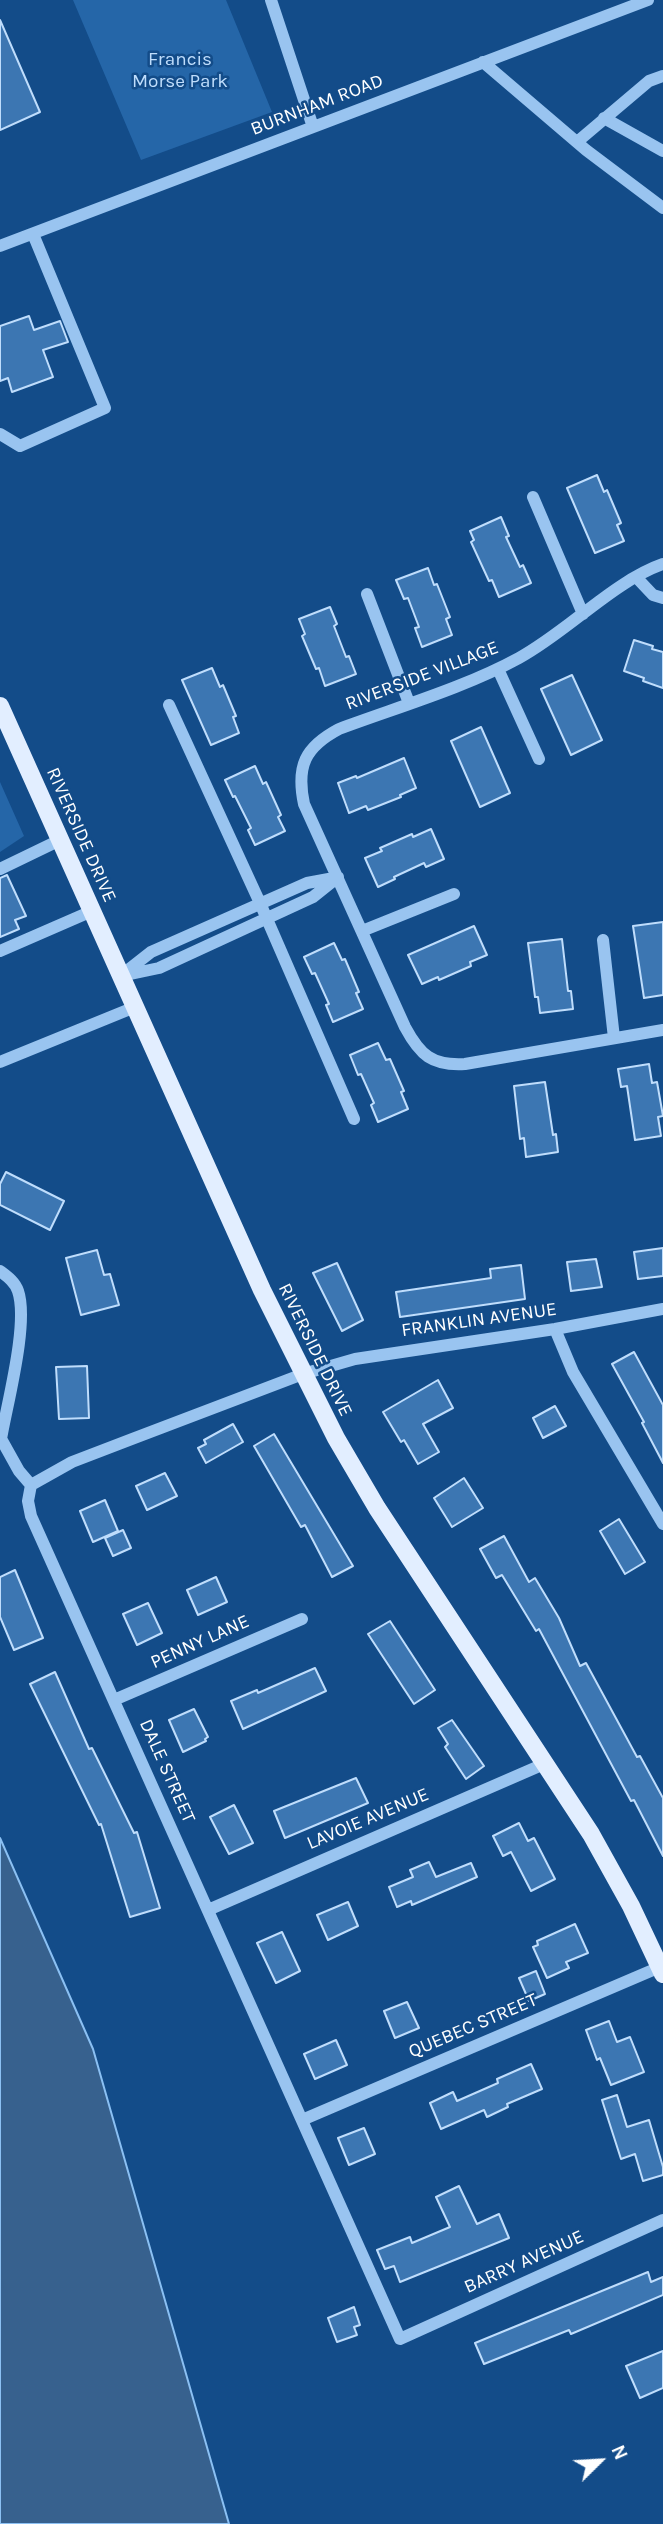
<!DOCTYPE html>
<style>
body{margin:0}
#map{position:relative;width:663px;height:2524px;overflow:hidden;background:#134c89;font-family:Karla,sans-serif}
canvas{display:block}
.north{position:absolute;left:565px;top:2426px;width:70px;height:70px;-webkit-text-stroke:5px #134c89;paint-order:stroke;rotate:66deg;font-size:19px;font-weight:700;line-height:28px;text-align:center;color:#fff}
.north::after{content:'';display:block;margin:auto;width:24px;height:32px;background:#fff;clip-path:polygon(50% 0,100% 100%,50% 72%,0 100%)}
</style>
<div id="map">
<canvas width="663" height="2524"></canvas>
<div class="north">N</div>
</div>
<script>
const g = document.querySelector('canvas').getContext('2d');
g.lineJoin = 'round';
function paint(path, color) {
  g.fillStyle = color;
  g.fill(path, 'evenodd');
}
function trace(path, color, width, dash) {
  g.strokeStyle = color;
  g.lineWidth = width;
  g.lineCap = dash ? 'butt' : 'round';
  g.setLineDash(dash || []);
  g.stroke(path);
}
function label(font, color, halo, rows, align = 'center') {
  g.font = font + ' Karla,sans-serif';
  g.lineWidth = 5;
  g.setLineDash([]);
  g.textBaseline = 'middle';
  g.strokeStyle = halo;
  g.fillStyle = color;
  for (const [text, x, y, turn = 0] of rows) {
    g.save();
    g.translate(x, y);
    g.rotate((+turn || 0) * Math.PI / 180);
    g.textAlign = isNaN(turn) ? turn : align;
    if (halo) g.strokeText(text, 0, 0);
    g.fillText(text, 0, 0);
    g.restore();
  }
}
paint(new Path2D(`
 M 73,0 L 226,0 L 272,112 L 141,160 Z
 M 0,782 L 24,836 L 0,852 Z`), '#2566a8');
const water = new Path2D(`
 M 0,1838 L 93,2049 L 229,2524 L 0,2524 Z`);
paint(water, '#37618e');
trace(water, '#8bc0f3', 2);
const building = new Path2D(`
 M 0,20 L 40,112 L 0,130 Z
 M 29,316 L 34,330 L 60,321 L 68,342 L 43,350 L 53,377 L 12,392 L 8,378 L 0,381 L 0,326 Z
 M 597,475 L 604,492 L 607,490 L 621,523 L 617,525 L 624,541 L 595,553 L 567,488 Z
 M 501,517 L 509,536 L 506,537 L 520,567 L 523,565 L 531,583 L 499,597 L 492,580 L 489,581 L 471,542 L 474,540 L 470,531 Z
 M 428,568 L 434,585 L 437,584 L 450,617 L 446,619 L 452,635 L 422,647 L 415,628 L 419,627 L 408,598 L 404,599 L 396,580 Z
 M 330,607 L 337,624 L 334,626 L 346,657 L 349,656 L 356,674 L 325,686 L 319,668 L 316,669 L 302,636 L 305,634 L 299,619 Z
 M 634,640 L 653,646 L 652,649 L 663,652 L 663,688 L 643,681 L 644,678 L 624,671 Z
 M 212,668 L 220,687 L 223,685 L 236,716 L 233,717 L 239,733 L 211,745 L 182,680 Z
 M 572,675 L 602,740 L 571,755 L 541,689 Z
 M 481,727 L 510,793 L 480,807 L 451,741 Z
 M 404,758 L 416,788 L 400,795 L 401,797 L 368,810 L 366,806 L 349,813 L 338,783 L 356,776 L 357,778 Z
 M 255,766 L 263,784 L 266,782 L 281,815 L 278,817 L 285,831 L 255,845 L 248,830 L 251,828 L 235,796 L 233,797 L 225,780 Z
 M 431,829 L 444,859 L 426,867 L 424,863 L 394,877 L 395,879 L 378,887 L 365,858 L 382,851 L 380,848 L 412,834 L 413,837 Z
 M 7,875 L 26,916 L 15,920 L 19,929 L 0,937 L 0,878 Z
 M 663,922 L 663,995 L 644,998 L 633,926 Z
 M 474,926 L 487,955 L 470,962 L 471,966 L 439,980 L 438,977 L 422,984 L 408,955 Z
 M 562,939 L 568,991 L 571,991 L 573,1009 L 540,1013 L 538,997 L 535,997 L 528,943 Z
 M 334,943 L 342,960 L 345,959 L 359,992 L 356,993 L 363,1009 L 333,1022 L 326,1005 L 329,1004 L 315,973 L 312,974 L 304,957 Z
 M 378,1043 L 386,1060 L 390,1059 L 404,1091 L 401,1092 L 408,1109 L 378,1122 L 371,1105 L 374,1103 L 361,1074 L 358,1075 L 350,1055 Z
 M 649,1064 L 652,1083 L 657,1082 L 663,1116 L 658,1117 L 661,1136 L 635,1140 L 627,1086 L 621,1087 L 618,1069 Z
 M 545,1082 L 553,1135 L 556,1134 L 558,1152 L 526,1157 L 524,1138 L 520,1139 L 514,1086 Z
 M 6,1172 L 64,1201 L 50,1230 L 0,1205 L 0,1184 Z
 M 663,1248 L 663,1276 L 638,1279 L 634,1252 Z
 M 97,1250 L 104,1275 L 110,1274 L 119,1305 L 81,1315 L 66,1258 Z
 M 596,1259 L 602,1287 L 571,1291 L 567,1262 Z
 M 337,1263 L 363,1320 L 342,1331 L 313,1273 Z
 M 521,1265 L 525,1299 L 400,1317 L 396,1292 L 491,1278 L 490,1269 Z
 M 634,1352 L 663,1405 L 663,1463 L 642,1423 L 644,1422 L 612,1364 Z
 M 87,1366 L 89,1418 L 59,1419 L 56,1367 Z
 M 438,1380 L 453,1408 L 423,1424 L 439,1452 L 418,1464 L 404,1440 L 401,1442 L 383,1412 Z
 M 555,1406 L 566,1426 L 543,1438 L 533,1418 Z
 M 233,1424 L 243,1442 L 206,1463 L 198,1448 L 206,1444 L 204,1440 Z
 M 274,1434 L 353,1566 L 332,1577 L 305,1525 L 301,1527 L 254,1446 Z
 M 165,1473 L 177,1496 L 147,1510 L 136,1486 Z
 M 464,1478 L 483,1508 L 452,1527 L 434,1498 Z
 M 105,1500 L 118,1531 L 93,1542 L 80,1511 Z
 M 619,1519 L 645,1562 L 625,1574 L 600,1531 Z
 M 123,1530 L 131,1548 L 113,1556 L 105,1538 Z
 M 504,1536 L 529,1582 L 535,1578 L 559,1618 L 580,1666 L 586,1663 L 637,1757 L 640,1756 L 663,1798 L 663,1856 L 634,1800 L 631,1801 L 616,1773 L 539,1629 L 536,1631 L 502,1575 L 496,1578 L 480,1549 Z
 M 15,1570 L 43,1638 L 14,1650 L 0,1617 L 0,1577 Z
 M 216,1577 L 227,1602 L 198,1615 L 187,1590 Z
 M 148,1603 L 162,1633 L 137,1645 L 123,1614 Z
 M 390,1621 L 435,1690 L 414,1704 L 368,1634 Z
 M 315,1668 L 326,1691 L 243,1729 L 231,1701 L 257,1690 L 258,1693 Z
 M 55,1672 L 89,1749 L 92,1748 L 134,1833 L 137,1832 L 160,1908 L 130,1917 L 101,1824 L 99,1825 L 30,1684 Z
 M 194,1709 L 208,1737 L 205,1739 L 206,1741 L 183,1752 L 169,1720 Z
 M 452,1720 L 484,1766 L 466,1779 L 445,1747 L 448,1744 L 438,1728 Z
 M 356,1778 L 368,1803 L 285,1838 L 274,1811 Z
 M 234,1805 L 253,1843 L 229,1854 L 210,1817 Z
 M 519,1823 L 528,1841 L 534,1838 L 555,1879 L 531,1891 L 511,1852 L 503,1856 L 493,1836 Z
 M 429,1862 L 436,1877 L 471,1863 L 477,1877 L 412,1905 L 411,1901 L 397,1907 L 389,1887 L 413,1877 L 410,1870 Z
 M 348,1902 L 358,1926 L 328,1940 L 317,1915 Z
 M 575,1924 L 588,1953 L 566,1962 L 569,1968 L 547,1978 L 533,1947 L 538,1945 L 537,1941 Z
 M 282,1932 L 300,1971 L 276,1983 L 257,1943 Z
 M 536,1971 L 545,1994 L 529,2001 L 519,1978 Z
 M 407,2002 L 419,2028 L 395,2038 L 384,2011 Z
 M 609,2021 L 617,2042 L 630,2037 L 644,2072 L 611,2085 L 600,2058 L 597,2060 L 586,2030 Z
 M 336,2040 L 347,2065 L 315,2079 L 304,2054 Z
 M 531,2064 L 542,2089 L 507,2104 L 508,2107 L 487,2117 L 484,2110 L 441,2129 L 430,2103 L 453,2092 L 457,2101 L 498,2083 L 497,2079 Z
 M 617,2095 L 627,2127 L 649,2120 L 663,2167 L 663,2175 L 643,2181 L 635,2154 L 621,2159 L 602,2100 Z
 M 364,2128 L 375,2154 L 349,2165 L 338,2138 Z
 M 459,2186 L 477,2224 L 499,2214 L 509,2238 L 400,2282 L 394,2266 L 385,2269 L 377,2250 L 410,2237 L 412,2243 L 450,2227 L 436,2197 Z
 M 648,2272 L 651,2282 L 663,2277 L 663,2295 L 571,2334 L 569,2330 L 484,2364 L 475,2343 Z
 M 354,2307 L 360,2325 L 354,2327 L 357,2335 L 337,2342 L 328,2318 Z
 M 663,2351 L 663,2388 L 640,2398 L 626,2366 Z`);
paint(building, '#3c76b2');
trace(building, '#bfddfc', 2);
trace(new Path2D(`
 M 271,0 L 313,127
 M 483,62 L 586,150 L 663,208
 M 604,118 L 663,151
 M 577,142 L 649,81 L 663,76
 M 0,246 L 648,0
 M 0,434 L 20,446 L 105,408 L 33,234
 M 533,497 L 583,614
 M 663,564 C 614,581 567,632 519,658 C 464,688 398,707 339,729 C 305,747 296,766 304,804 L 405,1027 C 420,1055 432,1066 465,1064 L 663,1030
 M 636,577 L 653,595 L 663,598
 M 367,594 L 409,703
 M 498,669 L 539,759
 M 169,705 L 260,903 L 354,1119
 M 0,869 L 60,840
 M 362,931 L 454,894
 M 603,940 L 614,1038
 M 0,951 L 92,911
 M 123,974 L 151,952 L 307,883 L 334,878
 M 121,976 L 159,968 L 313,897 L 338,877
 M 0,1062 L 135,1007
 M 0,1271 C 8,1277 15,1282 18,1291 C 29,1323 7,1404 1,1439
 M 663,1309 L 555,1329 L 355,1359 L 303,1374 L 132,1439 L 72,1462 L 31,1485 L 28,1501 L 31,1516 L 400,2339 L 663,2220
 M 555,1329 L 573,1372 L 663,1524
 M 0,1437 L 19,1471 L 31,1485
 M 114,1700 L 302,1619
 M 208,1910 L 544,1764
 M 302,2120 L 660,1967`), '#99c4f0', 12);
trace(new Path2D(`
 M 0,706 L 262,1290 L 336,1438 L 377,1508 L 591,1834 L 631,1906 L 663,1974`), '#e2eeff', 18);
label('19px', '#bfddfc', '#134c89', [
 ["Francis",180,60],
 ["Morse Park",180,82]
]);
label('19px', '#fff', '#134c89', [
 ["BURNHAM ROAD",317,105,-21],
 ["RIVERSIDE VILLAGE",422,676,-21],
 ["RIVERSIDE DRIVE",81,835,66],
 ["FRANKLIN AVENUE",479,1320,-8],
 ["RIVERSIDE DRIVE",315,1350,64],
 ["PENNY LANE",200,1642,-24],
 ["DALE STREET",167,1771,66],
 ["LAVOIE AVENUE",368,1819,-23],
 ["QUEBEC STREET",473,2026,-23],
 ["BARRY AVENUE",524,2262,-24]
]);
</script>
